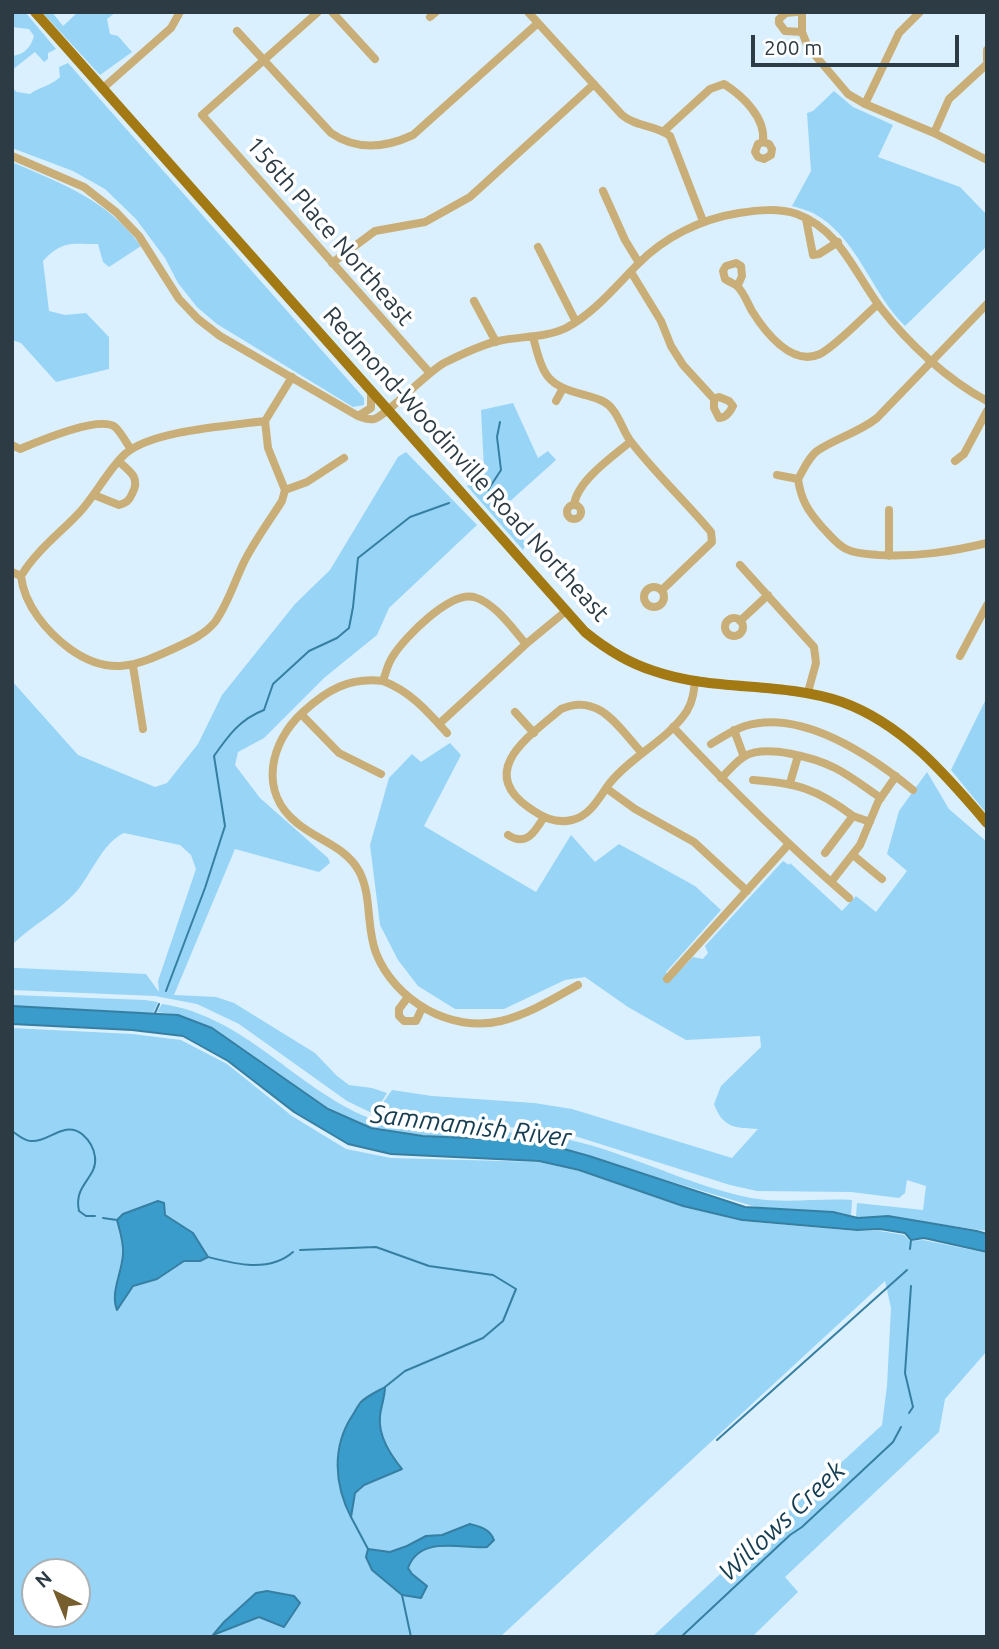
<!DOCTYPE html>
<style>
body{margin:0}
#map{position:relative;width:999px;height:1649px;overflow:hidden;background:#daf0fe;font-family:Ubuntu,sans-serif}
canvas{display:block}
.frame{position:absolute;inset:0;border:14px solid #2c3b44;pointer-events:none}
.north{position:absolute;left:21px;top:1558px;width:70px;height:70px;box-sizing:border-box;background:#fff;border:2px solid #abb1b4;border-radius:50%;rotate:317deg;font-size:19px;font-weight:700;line-height:28px;text-align:center;color:#2c3b44}
.north::after{content:'';display:block;margin:auto;width:24px;height:32px;background:#765e2f;clip-path:polygon(50% 0,100% 100%,50% 72%,0 100%)}
.scale{position:absolute;left:751px;top:35px;width:208px;height:32px;box-sizing:border-box;border:4px solid #2c3b44;border-top:0;padding-left:9px;font-size:21px;line-height:24px;white-space:nowrap;color:#2c3b44;-webkit-text-stroke:5px #fff;paint-order:stroke}
</style>
<div id="map">
<canvas width="999" height="1649"></canvas>
<div class="frame"></div>
<div class="north">N</div>
<div class="scale">200 m</div>
</div>
<script>
const g = document.querySelector('canvas').getContext('2d');
g.lineJoin = 'round';
function paint(path, color) {
  g.fillStyle = color;
  g.fill(path, 'evenodd');
}
function trace(path, color, width, dash) {
  g.strokeStyle = color;
  g.lineWidth = width;
  g.lineCap = dash ? 'butt' : 'round';
  g.setLineDash(dash || []);
  g.stroke(path);
}
function label(font, color, halo, rows, align = 'center') {
  g.font = font + ' Ubuntu,sans-serif';
  g.lineWidth = 7;
  g.setLineDash([]);
  g.textBaseline = 'middle';
  g.strokeStyle = halo;
  g.fillStyle = color;
  for (const [text, x, y, turn = 0] of rows) {
    g.save();
    g.translate(x, y);
    g.rotate((+turn || 0) * Math.PI / 180);
    g.textAlign = isNaN(turn) ? turn : align;
    if (halo) g.strokeText(text, 0, 0);
    g.fillText(text, 0, 0);
    g.restore();
  }
}
paint(new Path2D(`
 M 12,12 L 25,12 L 56,49 L 48,53 L 48,59 L 44,62 L 35,52 L 12,70 L 12,56 C 24,55 31,47 34,36 L 29,29 L 12,27 Z
 M 42,12 L 52,12 L 63,26 L 78,12 L 116,12 L 107,19 L 110,34 L 118,36 L 132,52 L 100,75 Z
 M 68,63 L 356,389 L 364,398 L 364,405 L 353,407 L 217,324 L 197,307 L 178,283 L 165,258 L 136,219 L 105,189 L 73,171 L 12,148 L 12,88 L 17,92 L 30,94 C 41,86 51,86 60,77 L 59,67 Z
 M 834,91 L 853,107 L 893,125 L 878,157 L 960,187 L 987,215 L 987,246 L 905,326 C 871,293 857,236 813,213 C 807,210 799,208 792,206 L 811,171 L 807,113 L 813,111 Z
 M 12,162 C 64,185 106,199 141,246 L 109,267 L 103,262 L 98,244 C 72,244 62,240 43,261 L 49,311 L 65,315 L 86,313 L 109,337 L 109,369 L 56,382 L 21,343 L 12,340 Z
 M 513,403 L 538,458 L 548,451 L 556,460 L 498,512 L 526,543 L 523,550 L 467,486 L 474,482 L 484,469 L 481,410 Z
 M 406,452 L 477,525 L 389,608 L 377,635 L 324,678 L 264,738 L 238,752 L 235,765 L 260,798 L 328,858 L 330,863 L 319,872 L 235,849 L 174,995 L 216,997 L 234,1003 L 315,1053 L 337,1076 L 349,1085 L 372,1088 L 387,1093 L 374,1114 L 347,1101 L 239,1024 L 197,1004 L 155,996 L 12,990 L 12,968 L 17,968 L 146,974 L 159,992 L 158,981 L 196,869 L 191,855 L 180,845 L 124,833 C 102,843 91,875 76,892 C 57,913 32,925 12,945 L 12,681 L 78,755 L 155,787 L 167,783 L 198,744 L 222,695 L 295,604 L 330,570 L 398,457 Z
 M 987,697 L 987,814 L 951,770 Z
 M 450,743 L 461,755 L 424,826 L 536,892 L 571,835 L 595,862 L 619,844 L 695,886 L 721,910 L 666,972 L 670,980 L 693,957 L 703,959 L 708,953 L 705,946 L 783,861 L 789,865 L 790,863 L 842,911 L 856,896 L 876,912 L 907,871 L 887,854 L 899,811 L 927,772 L 949,809 L 987,842 L 987,1231 L 890,1217 L 856,1217 L 857,1203 L 923,1210 L 926,1186 L 907,1180 L 905,1193 L 899,1198 L 851,1192 L 757,1191 L 730,1185 L 562,1132 L 379,1115 L 382,1104 L 392,1090 L 432,1096 L 534,1103 L 572,1109 L 732,1158 L 758,1129 C 735,1128 723,1128 714,1104 L 721,1086 L 761,1047 L 760,1036 L 686,1040 L 628,1007 L 585,977 L 565,980 L 504,1009 L 455,1009 L 418,986 L 398,960 L 380,925 L 370,845 L 389,778 L 412,754 L 421,762 Z
 M 12,995 L 145,1000 L 158,1002 L 153,1013 L 12,1006 Z
 M 162,1004 C 245,1016 295,1088 369,1118 C 383,1123 397,1124 411,1125 C 458,1131 507,1130 554,1137 C 622,1148 684,1185 751,1198 C 784,1204 819,1198 852,1200 L 851,1216 L 841,1213 L 756,1207 L 535,1141 L 415,1135 L 363,1125 L 338,1114 L 311,1098 L 212,1028 L 178,1015 L 157,1012 Z
 M 12,1028 L 132,1034 L 181,1040 L 227,1064 L 292,1116 L 346,1149 L 391,1158 L 539,1162 L 579,1171 L 684,1207 L 742,1221 L 856,1231 L 880,1231 L 904,1235 L 910,1241 L 923,1240 L 987,1253 L 987,1351 L 945,1399 L 939,1432 L 785,1577 L 798,1592 L 752,1637 L 652,1637 L 882,1425 L 887,1386 L 891,1308 L 885,1281 L 500,1637 L 12,1637 ZM 35,1572 L 77,1572 L 77,1614 L 35,1614 Z`), '#97d4f6');
const water = new Path2D(`
 M 12,1006 L 178,1015 L 212,1028 L 328,1109 L 371,1128 L 423,1136 L 535,1141 L 589,1156 L 745,1207 L 833,1212 L 858,1218 L 888,1216 L 977,1231 L 987,1234 L 987,1252 L 924,1238 L 911,1240 L 905,1233 L 880,1229 L 857,1230 L 742,1220 L 683,1206 L 579,1170 L 539,1161 L 391,1154 L 348,1144 L 294,1112 L 228,1061 L 183,1036 L 132,1030 L 12,1024 Z
 M 158,1201 L 164,1203 L 165,1215 L 193,1233 L 208,1257 L 200,1261 L 184,1261 L 157,1279 L 133,1286 L 117,1310 C 110,1293 122,1273 123,1254 C 124,1243 120,1231 117,1220 L 123,1214 Z
 M 385,1387 C 385,1397 381,1406 380,1416 C 378,1436 390,1454 402,1469 L 364,1485 L 355,1493 L 351,1517 C 334,1484 332,1447 352,1416 C 355,1412 358,1405 361,1402 C 367,1396 378,1391 385,1387 Z
 M 470,1524 C 481,1527 490,1529 494,1540 L 487,1547 C 460,1549 420,1535 408,1568 L 412,1574 L 427,1586 L 421,1598 L 402,1595 L 372,1570 L 366,1557 L 368,1549 L 390,1552 L 407,1546 L 426,1536 L 442,1535 Z
 M 267,1591 L 294,1596 L 300,1603 L 284,1627 L 259,1617 L 213,1635 L 224,1622 L 256,1593 Z`);
paint(water, '#3a9ccb');
trace(water, '#367fa2', 2);
trace(new Path2D(`
 M 488,490 L 501,470 L 497,437 L 500,422
 M 166,991 L 205,888 L 225,826 L 214,756 C 228,736 240,719 264,710 L 273,684 L 309,651 L 337,638 L 349,628 L 353,607 L 358,558 L 410,517 L 449,503
 M 155,1013 L 159,1004
 M 12,1131 C 18,1135 24,1141 31,1141 C 48,1143 64,1120 82,1134 C 89,1140 94,1148 95,1157 C 98,1178 73,1184 79,1211 L 86,1216 L 95,1216
 M 103,1218 L 117,1220
 M 910,1249 L 911,1240
 M 300,1250 L 376,1247 L 429,1266 L 493,1275 L 516,1289 L 503,1321 L 483,1338 L 405,1371 L 385,1387
 M 208,1257 C 235,1264 269,1273 293,1252
 M 909,1413 L 913,1407 L 905,1373 L 911,1286
 M 717,1440 L 907,1270
 M 351,1517 L 368,1549
 M 402,1595 L 411,1637
 M 681,1637 L 790,1535 L 802,1527 L 893,1442 L 901,1427`), '#367fa2', 2);
trace(new Path2D(`
 M 318,12 L 202,115 L 429,372
 M 332,12 L 375,59
 M 528,12 L 622,115 C 636,127 656,125 670,136 L 703,221
 M 796,12 L 786,13 L 779,19 L 779,23 L 785,31 L 802,32
 M 802,12 L 802,32 L 808,47 L 848,94 L 865,104 L 934,133 L 987,160
 M 430,17 L 436,12
 M 237,31 L 331,133 C 357,151 385,148 413,135 L 538,23
 M 987,50 L 987,60
 M 102,89 L 171,28 L 180,12
 M 865,104 L 899,33 L 920,12
 M 664,131 L 710,89 L 724,84 C 743,96 766,118 763,142 L 758,144 L 755,152 L 758,157 L 764,159 L 771,155 L 772,149 L 769,144 L 763,142
 M 934,133 L 949,99 L 987,64
 M 12,156 L 84,187 L 116,212 L 139,236 L 179,299 L 198,319 L 220,336 L 358,416 C 363,418 369,420 374,419 C 386,416 426,373 444,363 C 460,355 481,345 498,341 C 520,336 545,338 566,328 C 594,313 615,287 637,265 C 664,237 701,219 739,213 C 758,210 778,208 797,214 C 840,230 854,272 880,307 C 908,343 946,379 987,401
 M 603,191 L 625,240 L 639,263
 M 806,219 L 813,255 L 819,254 L 838,242
 M 538,247 L 576,322
 M 332,263 L 375,231 L 425,222 L 470,197 L 594,84
 M 631,272 L 661,321 L 671,346 L 683,365 L 714,399 L 714,408 L 719,418 C 726,418 730,412 733,406 L 729,401 L 719,397 L 714,399
 M 738,285 L 742,276 L 741,266 L 736,263 L 726,266 L 723,271 L 725,279 C 729,282 736,284 738,287 C 744,293 748,304 752,311 C 765,332 792,367 820,354 C 837,345 863,317 878,304
 M 474,301 L 496,342
 M 533,337 C 543,374 545,386 585,395 C 596,398 607,401 613,410 C 621,420 624,434 632,443 C 656,474 686,502 711,532 L 712,542 L 662,590
 M 556,401 L 562,390
 M 358,416 L 371,408 L 371,391
 M 265,421 L 268,448 L 285,490
 M 12,445 L 20,449 C 37,442 99,415 115,427 C 121,432 126,443 131,449
 M 955,461 L 964,454 L 987,411
 M 777,475 L 798,479
 M 798,479 C 804,469 808,458 817,451 C 836,438 858,433 877,418 L 987,304
 M 798,479 C 801,500 808,511 822,527 C 830,535 836,544 846,549 C 856,554 868,554 878,555 C 917,557 950,552 987,543
 M 285,490 L 307,482 L 344,458
 M 94,495 L 119,505 C 126,503 129,501 132,494 C 141,478 130,471 118,461
 M 574,505 C 577,481 612,457 630,442
 M567 512a7 7 0 1 1 14 0a7 7 0 1 1-14 0Z
 M 889,510 L 889,556
 M 740,565 L 814,647 L 816,663 L 808,692
 M 12,572 L 21,576 C 24,605 47,632 70,649 C 109,677 136,666 175,648 C 190,641 204,635 215,622 C 228,604 235,580 245,560 C 256,539 270,520 282,501 L 285,490
 M 21,576 C 36,551 59,534 79,513 C 96,495 107,471 125,454 C 152,430 229,426 265,421 L 292,377
 M644 597a10 10 0 1 1 20 0a10 10 0 1 1-20 0Z
 M725 627a9 9 0 1 1 18 0a9 9 0 1 1-18 0Z
 M 740,621 L 768,595
 M 526,644 C 512,628 495,603 474,597 C 450,591 405,637 393,656 C 388,663 386,672 383,681 C 349,677 327,690 303,712 C 270,742 258,792 297,823 C 317,840 345,846 359,871 C 372,895 366,927 376,953 C 395,1001 451,1033 501,1021 C 529,1014 553,999 578,985
 M 960,656 L 987,605
 M 133,666 L 143,729
 M 383,681 C 410,691 428,712 447,733
 M 515,712 L 534,733
 M 301,714 L 339,753 L 381,774
 M 439,724 L 526,644 L 566,611
 M 673,727 C 729,787 787,844 849,898
 M 734,730 L 744,757
 M 711,744 C 722,737 733,730 745,726 C 802,709 871,756 913,790
 M 642,753 C 619,728 599,692 561,709 C 531,735 476,770 528,807 C 542,817 555,824 572,820 C 590,816 599,798 609,784 C 631,756 667,741 687,711 C 693,701 694,691 695,680
 M 721,778 C 729,771 736,761 745,756 C 767,744 815,758 835,768 C 851,776 866,788 881,798
 M 753,780 C 797,783 817,789 853,816
 M 790,783 L 798,756
 M 606,788 L 635,809 L 694,842 L 747,891
 M 508,835 C 526,847 535,832 544,817
 M 825,853 L 853,816 L 870,822
 M 853,855 L 882,879
 M 831,882 L 860,845 L 878,802 L 896,776
 M 667,979 L 788,845
 M 408,997 L 399,1009 L 399,1016 L 404,1021 L 416,1021 L 422,1008`), '#caae78', 8);
trace(new Path2D(`
 M 35,12 L 585,632 C 606,649 628,663 654,671 C 714,692 781,681 842,702 C 903,724 946,775 987,823`), '#a27913', 10);
label('24px', '#2c3b44', '#fff', [
 ["156th Place Northeast",330,231,49],
 ["Redmond-Woodinville Road Northeast",466,464,48]
]);
label('italic 26px', '#153e52', '#fff', [
 ["Sammamish River",471,1126,7],
 ["Willows Creek",782,1521,-43]
]);
</script>
